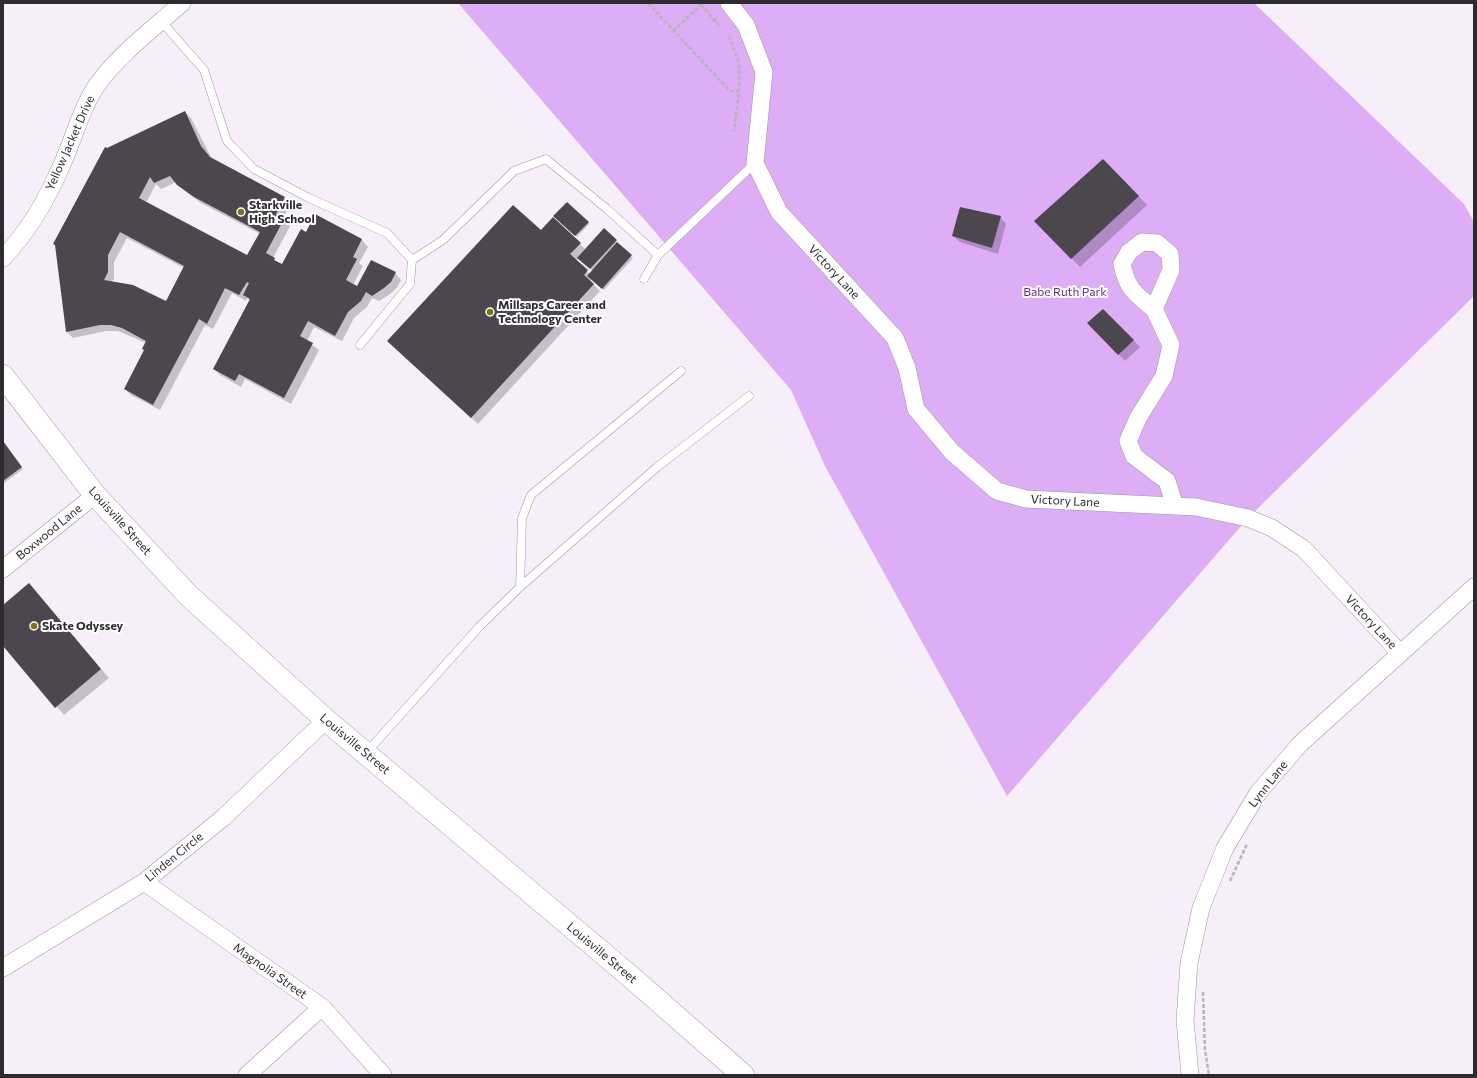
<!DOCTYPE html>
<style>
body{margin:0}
#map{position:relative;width:1477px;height:1078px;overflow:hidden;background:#f6effa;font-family:Commissioner,sans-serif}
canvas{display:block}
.frame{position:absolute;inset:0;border:4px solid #2d2b2f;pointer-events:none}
</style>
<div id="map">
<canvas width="1477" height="1078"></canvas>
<div class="frame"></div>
</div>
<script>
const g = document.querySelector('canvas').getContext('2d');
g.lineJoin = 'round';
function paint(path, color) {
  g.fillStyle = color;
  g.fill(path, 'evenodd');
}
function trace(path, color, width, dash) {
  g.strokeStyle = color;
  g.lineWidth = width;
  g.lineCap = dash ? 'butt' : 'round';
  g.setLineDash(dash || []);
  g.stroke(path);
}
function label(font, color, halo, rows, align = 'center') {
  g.font = font + ' Commissioner,sans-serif';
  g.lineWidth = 4;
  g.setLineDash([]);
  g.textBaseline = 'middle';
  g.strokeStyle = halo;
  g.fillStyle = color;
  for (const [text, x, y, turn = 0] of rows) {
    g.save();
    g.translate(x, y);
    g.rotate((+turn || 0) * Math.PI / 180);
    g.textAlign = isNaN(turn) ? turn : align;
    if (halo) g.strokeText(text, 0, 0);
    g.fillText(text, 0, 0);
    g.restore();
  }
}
paint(new Path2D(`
 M 458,3 L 1254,3 L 1464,204 L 1474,222 L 1474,296 L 1248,518 L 1007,796 L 825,466 L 791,390 Z`), '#ddadf5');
paint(new Path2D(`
 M 185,112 L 191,118 L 212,159 L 284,198 L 290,204 L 283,219 L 290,226 L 273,258 L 279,264 L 282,265 L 306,233 L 315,216 L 362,240 L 368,247 L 359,263 L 363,266 L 353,285 L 357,287 L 395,273 L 401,280 L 397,288 L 390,294 L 379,301 L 372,298 L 367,307 L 354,318 L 342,341 L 314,327 L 307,341 L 319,350 L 291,404 L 245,379 L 241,387 L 220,375 L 214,369 L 250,301 L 247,298 L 246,301 L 232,293 L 213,329 L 205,325 L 160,410 L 131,395 L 125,389 L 145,351 L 146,343 L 118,331 L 106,331 L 73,338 L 67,332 L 107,149 ZM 176,182 L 185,191 L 201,203 L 260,234 L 248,257 L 146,203 L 156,184 L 161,189 ZM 127,238 L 184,268 L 167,302 L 111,282 L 114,279 L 114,262 Z
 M 1112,169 L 1147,205 L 1080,267 L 1036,221 Z
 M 567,203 L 589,224 L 577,237 L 555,216 Z
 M 1000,217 L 1006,224 L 998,254 L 960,242 L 953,236 Z
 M 541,231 L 580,244 L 586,250 L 616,240 L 617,243 L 633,258 L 604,290 L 592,279 L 590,281 L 600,291 L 478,424 L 394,347 ZM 579,258 L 593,271 L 590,274 L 576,261 Z
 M 1103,310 L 1140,347 L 1125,361 L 1089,323 Z
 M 3,442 L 23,469 L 3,484 Z
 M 29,585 L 109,678 L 64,715 L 3,644 L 3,607 Z`), '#0003');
paint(new Path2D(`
 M 185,111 L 201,146 L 210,157 L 285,197 L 276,214 L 284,219 L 266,253 L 275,258 L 274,260 L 282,264 L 301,229 L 306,232 L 315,214 L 362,239 L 353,257 L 357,259 L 346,280 L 357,286 L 371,260 L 396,272 L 391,282 L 384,288 L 372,296 L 366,292 L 361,301 L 348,312 L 335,336 L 308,321 L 300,336 L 313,343 L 284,398 L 239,374 L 235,381 L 213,369 L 250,299 L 243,295 L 249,283 L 247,282 L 239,295 L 225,288 L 207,324 L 199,319 L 153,405 L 124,389 L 144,350 L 142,349 L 146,341 L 122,328 L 111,325 L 100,325 L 66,332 L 55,245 L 53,244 L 105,147 L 107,148 ZM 170,176 L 177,185 L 194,197 L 260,232 L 247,255 L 139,198 L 150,177 L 154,183 ZM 120,232 L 184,266 L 166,301 L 133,285 L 104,280 L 108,272 L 108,255 Z
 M 1103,159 L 1139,196 L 1071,259 L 1034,221 Z
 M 567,202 L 589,222 L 575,236 L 553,216 Z
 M 513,205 L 541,230 L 553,217 L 581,243 L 570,254 L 588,270 L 584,275 L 594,284 L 471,418 L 387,341 Z
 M 960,207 L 1001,216 L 992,248 L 952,236 Z
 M 604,228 L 617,240 L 590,269 L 577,258 Z
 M 617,242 L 632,255 L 602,289 L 587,276 Z
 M 1103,309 L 1134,340 L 1118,355 L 1087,323 Z
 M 3,441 L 22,467 L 3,481 Z
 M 29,583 L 101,669 L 55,708 L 3,646 L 3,605 Z`), '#4c474f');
const lane = new Path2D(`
 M 161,21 L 204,70 L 227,141 L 254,169 L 309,198 L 387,233 L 412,260 L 410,284 L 360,345
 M 658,255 L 755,163
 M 412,260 L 443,240 L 514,171 L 546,159 L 607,209 L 658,255 L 644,279
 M 520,587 L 522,518 L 531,495 L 681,371
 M 366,753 L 479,627 L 520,587 L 656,468 L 749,396`);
const street = new Path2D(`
 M 729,3 L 746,25 L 764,72 L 755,163 L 779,212 L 895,338 L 907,368 L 916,409 L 952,452 L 997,491 L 1026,499 L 1196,507 L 1248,518 L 1272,528 L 1304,549 L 1400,653
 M 3,258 C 27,233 46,201 60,169 C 73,142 80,110 97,85 C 118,55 154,28 182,3
 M 1154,309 C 1135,294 1127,289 1122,264 L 1129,252 L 1142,242 L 1157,243 L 1170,254 L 1171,270 L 1154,309 L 1171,345 L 1164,376 L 1138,418 L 1128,441 L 1134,456 L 1167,481 L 1175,506
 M 3,569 L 95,495
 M 144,882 L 322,1007 L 383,1075
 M 3,968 L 144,882 L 224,817 L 326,720
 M 247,1075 L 322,1007
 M 1190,1075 L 1185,1020 L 1189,963 L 1201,908 L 1225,848 L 1258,793 L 1300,744 L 1474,587`);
const secondary = new Path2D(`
 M 3,376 L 95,495 L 189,596 L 326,720 L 631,977 L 743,1075`);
trace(lane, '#9e98a2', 9);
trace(street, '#9e98a2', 18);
trace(secondary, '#9e98a2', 23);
trace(new Path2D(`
 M 648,3 L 730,91 L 739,91 L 734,131
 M 701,5 L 719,25
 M 673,31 L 701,5 L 700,3
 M 729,36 L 739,63 L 739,91
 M 1230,881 L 1247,844
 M 1203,992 L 1205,1050 L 1209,1075`), '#b9b3bc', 2.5, [4, 2]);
trace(lane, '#fff', 8);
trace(street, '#fff', 17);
trace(secondary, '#fff', 22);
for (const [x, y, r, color] of [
 [241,212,4,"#7c7316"],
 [490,312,4,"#7c7316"],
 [34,626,4,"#7c7316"]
]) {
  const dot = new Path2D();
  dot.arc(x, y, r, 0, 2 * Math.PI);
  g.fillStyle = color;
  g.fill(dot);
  trace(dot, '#fff', 1.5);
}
label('12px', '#2d2b2f', '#fff', [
 ["Yellow Jacket Drive",70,143,-66],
 ["Victory Lane",834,272,47],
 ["Victory Lane",1065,501,3],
 ["Louisville Street",120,521,48],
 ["Boxwood Lane",49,532,-39],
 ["Victory Lane",1371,622,47],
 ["Louisville Street",355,744,40],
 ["Lynn Lane",1268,784,-52],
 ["Linden Circle",174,857,-39],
 ["Louisville Street",602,953,40],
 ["Magnolia Street",270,971,35]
]);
label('bold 12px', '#2d2b2f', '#fff', [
 ["Starkville",249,205],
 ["High School",249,219],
 ["Millsaps Career and",498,305],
 ["Technology Center",498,319],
 ["Skate Odyssey",42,626]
], 'left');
label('12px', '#6c2a89', '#fff', [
 ["Babe Ruth Park",1065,292]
]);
</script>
